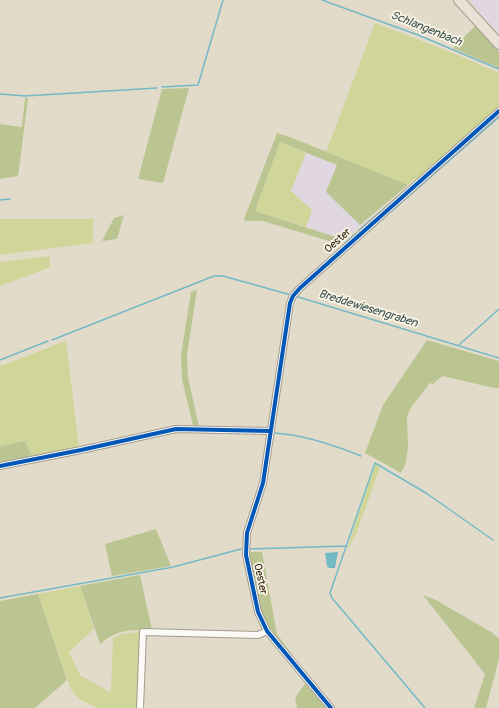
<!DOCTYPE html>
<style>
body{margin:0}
canvas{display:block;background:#e2dbca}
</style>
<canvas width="499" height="708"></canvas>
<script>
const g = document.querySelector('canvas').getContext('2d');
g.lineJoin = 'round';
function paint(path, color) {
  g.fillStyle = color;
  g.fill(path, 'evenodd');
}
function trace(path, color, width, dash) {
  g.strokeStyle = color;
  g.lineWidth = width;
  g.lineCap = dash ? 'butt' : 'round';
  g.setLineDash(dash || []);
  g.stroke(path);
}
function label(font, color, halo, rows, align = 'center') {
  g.font = font + ' Pangolin,sans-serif';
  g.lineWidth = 3.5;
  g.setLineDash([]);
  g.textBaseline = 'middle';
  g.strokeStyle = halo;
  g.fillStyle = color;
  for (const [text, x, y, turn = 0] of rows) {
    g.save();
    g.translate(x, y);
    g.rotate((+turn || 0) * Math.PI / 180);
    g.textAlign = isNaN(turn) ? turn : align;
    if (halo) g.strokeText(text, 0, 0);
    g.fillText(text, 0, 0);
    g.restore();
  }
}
paint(new Path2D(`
 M 469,0 L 499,0 L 499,34 Z
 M 306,153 L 337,165 L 326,192 L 360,225 L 345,240 L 306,227 L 312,210 L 291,191 Z`), '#e1d7e1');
paint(new Path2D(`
 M 375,23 L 448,51 L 499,73 L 499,109 L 417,181 L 414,179 L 408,185 L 326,152 Z
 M 280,142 L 306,153 L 291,191 L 312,210 L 306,227 L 255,211 Z
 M 0,219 L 93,219 L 93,243 L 0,255 Z
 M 49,256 L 51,267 L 0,286 L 0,262 Z
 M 66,341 L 79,448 L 32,456 L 25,441 L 0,446 L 0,366 Z
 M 375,464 L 380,467 L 356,535 L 346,552 Z
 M 80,586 L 94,629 L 69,652 L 80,675 L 111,693 L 113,638 L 122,634 L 141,632 L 138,708 L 96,708 L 80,699 L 71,690 L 38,594 Z`), '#d0d69a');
paint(new Path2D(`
 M 475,26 L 499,52 L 499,68 L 453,48 Z
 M 189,88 L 163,183 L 138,179 L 162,89 Z
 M 25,98 L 28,98 L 18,176 L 0,179 L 0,124 L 22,127 Z
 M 277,133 L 290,137 L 408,185 L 360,225 L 326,192 L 337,165 L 280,142 L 255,211 L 345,240 L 339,244 L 263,221 L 246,221 L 244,219 Z
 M 124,215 L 117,239 L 102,241 L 114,218 Z
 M 197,290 L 187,355 L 188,378 L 199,426 L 193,426 L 182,379 L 181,355 L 191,292 Z
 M 427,340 L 499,361 L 499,388 L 494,388 L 442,376 L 433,384 L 430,383 L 412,406 L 407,416 L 408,446 L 406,463 L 401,473 L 365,453 L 383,405 Z
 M 25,441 L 32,456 L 0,462 L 0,446 Z
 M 156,529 L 171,566 L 112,576 L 105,544 Z
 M 247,552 L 262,552 L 277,634 L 293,656 L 291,657 L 264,622 L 252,579 Z
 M 140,575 L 152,630 C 129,630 118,629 100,644 L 80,586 Z
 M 38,594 L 67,680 L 35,708 L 0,708 L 0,601 Z
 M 423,595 L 434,599 L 493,633 L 499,639 L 499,659 L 486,708 L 474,708 L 485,674 Z
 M 305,683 L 326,708 L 297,708 L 295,698 Z`), '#bac592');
paint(new Path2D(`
 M 338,552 L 335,568 L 329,568 L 327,566 L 325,553 Z`), '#74bac6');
trace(new Path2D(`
 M 322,0 L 418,35 L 499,69
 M 162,87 L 198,85 L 223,0
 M 0,94 L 25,96 L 157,88
 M 0,200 L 10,199
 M 359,230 L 409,187
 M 345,243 L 355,234
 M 320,274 L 499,117
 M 295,296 L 499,358
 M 52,340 L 214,276 L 223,276 L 291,295
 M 459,345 L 499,309
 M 0,360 L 48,341
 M 275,433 C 304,435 334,445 361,456
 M 76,454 L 118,445
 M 248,549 L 346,546
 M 0,598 L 173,567 L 241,549
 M 425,708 L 332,598 L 330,593 L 375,463 L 426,493 L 493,540`), '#74bac6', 1.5);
const minor = new Path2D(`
 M 0,466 L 81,450 L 176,429 L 270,431
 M 140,708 L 143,632 L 258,635 L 267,631
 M 331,708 L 267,631 L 258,612 L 246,555 L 247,533 L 263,483 L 290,303 L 293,296 L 300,288 L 499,111`);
const primary = new Path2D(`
 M 459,0 L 499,44`);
trace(minor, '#a29c90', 8);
trace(primary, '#a29c90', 12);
trace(minor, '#fbfaf7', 6);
trace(primary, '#eae1d6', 10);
trace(new Path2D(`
 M 0,466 L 81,450 L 176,429 L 270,431
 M 331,708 L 267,631 L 258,612 L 246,555 L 247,533 L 263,483 L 290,303 L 293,296 L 300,288 L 499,111`), '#0057b8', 4);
label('11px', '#3b2a1e', '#fcf5e5', [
 ["Oester",338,241,-42],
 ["Oester",260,579,78]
]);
label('italic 12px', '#3e5858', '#fcf5e5', [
 ["Schlangenbach",426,29,22],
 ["Breddewiesengraben",368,309,17]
]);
</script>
